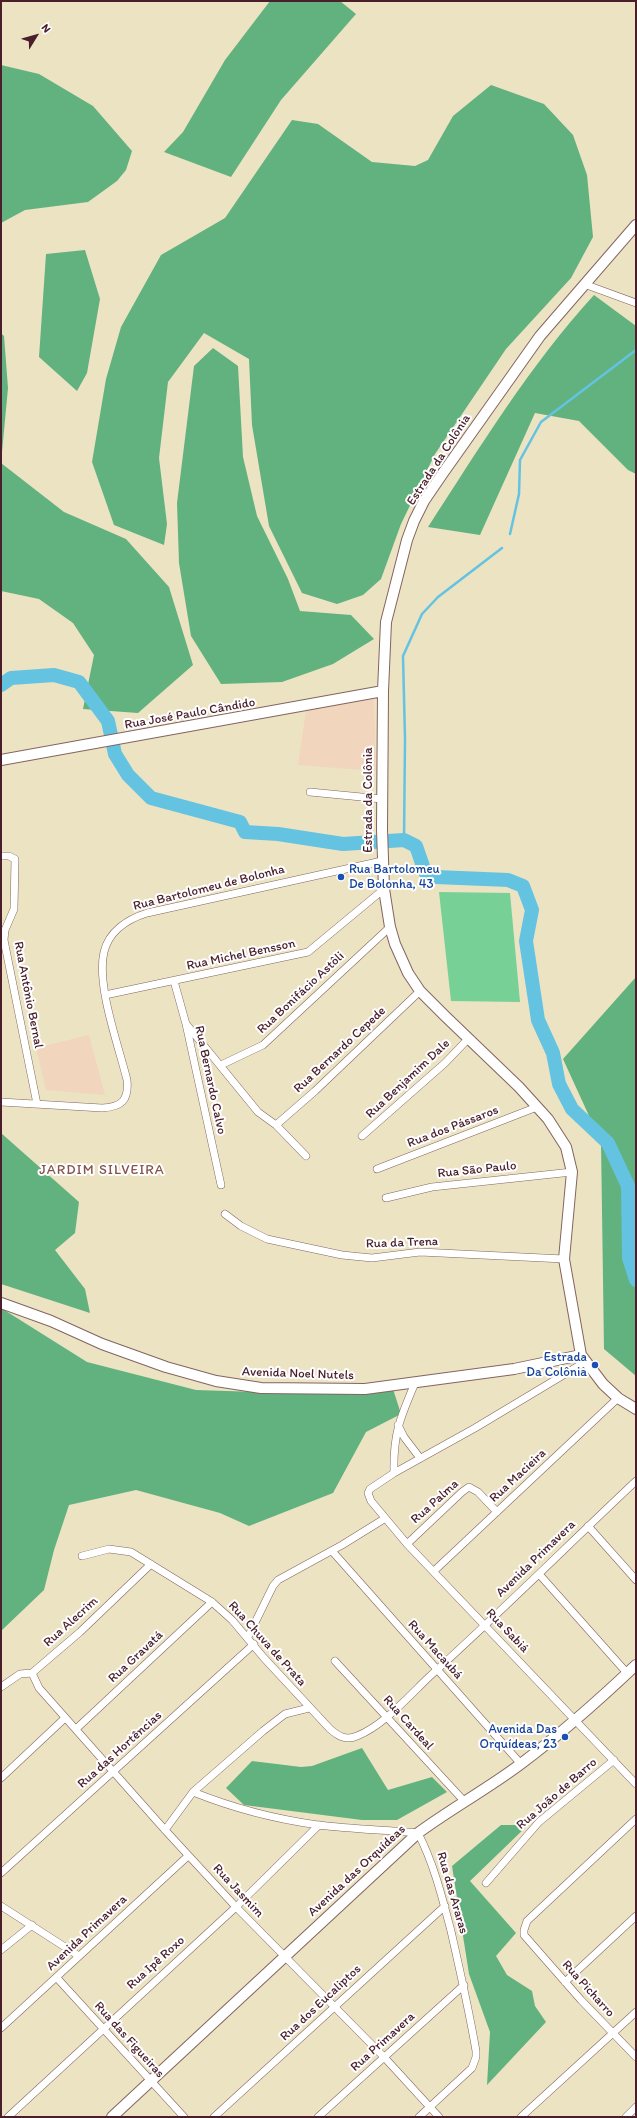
<!DOCTYPE html>
<meta charset="utf-8">
<style>
body{margin:0}
#map{position:relative;width:637px;height:2118px;overflow:hidden;background:#ece3c3;font-family:Itim,sans-serif}
canvas{display:block}
.frame{position:absolute;inset:0;border:2px solid #4a1f2b;pointer-events:none}
.north{position:absolute;left:16px;top:16px;width:40px;height:40px;-webkit-text-stroke:3px #fff;paint-order:stroke;rotate:53deg;font-size:11px;font-weight:700;line-height:16px;text-align:center;color:#4a1f2b}
.north::after{content:'';display:block;margin:auto;width:14px;height:18px;background:#4a1f2b;clip-path:polygon(50% 0,100% 100%,50% 72%,0 100%)}
</style>
<div id="map">
<canvas width="637" height="2118"></canvas>
<div class="frame"></div>
<div class="north">N</div>
</div>
<script>
const g = document.querySelector('canvas').getContext('2d');
g.lineJoin = 'round';
function paint(path, color) {
  g.fillStyle = color;
  g.fill(path, 'evenodd');
}
function trace(path, color, width, dash) {
  g.strokeStyle = color;
  g.lineWidth = width;
  g.lineCap = dash ? 'butt' : 'round';
  g.setLineDash(dash || []);
  g.stroke(path);
}
function label(font, color, halo, rows, align = 'center') {
  g.font = font + ' Itim,sans-serif';
  g.lineWidth = 4;
  g.setLineDash([]);
  g.textBaseline = 'middle';
  g.strokeStyle = halo;
  g.fillStyle = color;
  for (const [text, x, y, turn = 0] of rows) {
    g.save();
    g.translate(x, y);
    g.rotate((+turn || 0) * Math.PI / 180);
    g.textAlign = isNaN(turn) ? turn : align;
    if (halo) g.strokeText(text, 0, 0);
    g.fillText(text, 0, 0);
    g.restore();
  }
}
paint(new Path2D(`
 M 374,698 L 376,771 L 298,765 L 306,710 Z
 M 89,1035 L 105,1095 L 46,1090 L 36,1048 Z`), '#f1d5bd');
paint(new Path2D(`
 M 439,892 L 510,893 L 520,1002 L 451,1001 Z`), '#77d096');
paint(new Path2D(`
 M 270,1 L 340,1 L 356,14 L 281,100 L 231,177 L 164,152 L 183,132 L 225,60 Z
 M 1,65 L 39,74 L 93,106 L 132,151 L 126,170 L 117,181 L 88,202 L 25,210 L 1,223 Z
 M 491,85 L 544,104 L 573,135 L 587,175 L 593,237 L 571,278 L 506,349 L 435,454 L 401,524 L 381,579 L 363,595 L 337,604 L 302,593 L 269,526 L 252,425 L 249,359 L 204,333 L 168,382 L 159,458 L 167,524 L 164,545 L 114,525 L 92,462 L 106,379 L 121,327 L 161,255 L 225,218 L 292,120 L 318,124 L 372,162 L 415,166 L 428,160 L 453,116 Z
 M 85,250 L 100,299 L 87,373 L 77,391 L 39,357 L 46,254 Z
 M 594,295 L 636,326 L 636,474 L 628,470 L 579,421 L 535,413 L 480,535 L 428,527 C 480,447 530,365 594,295 Z
 M 1,333 L 4,336 L 8,388 L 1,463 Z
 M 213,348 L 238,366 L 243,457 L 257,516 L 288,579 L 300,611 L 351,615 L 374,639 L 333,664 L 282,682 L 221,684 L 191,636 L 179,563 L 177,503 L 194,366 Z
 M 1,463 L 64,512 L 126,539 L 169,587 L 193,665 L 138,713 L 83,709 L 94,655 L 73,623 L 39,599 L 1,591 Z
 M 636,977 L 636,1376 L 604,1349 L 601,1142 L 563,1059 Z
 M 1,1133 L 79,1202 L 75,1233 L 55,1250 L 85,1289 L 90,1313 L 1,1284 Z
 M 1,1308 L 87,1362 L 196,1390 L 258,1392 L 393,1389 L 401,1414 L 366,1432 L 333,1493 L 249,1526 L 220,1513 L 136,1490 L 69,1505 L 54,1550 L 44,1590 L 1,1631 Z
 M 362,1748 L 388,1790 L 432,1777 L 447,1792 L 397,1820 L 362,1820 L 244,1805 L 226,1788 L 252,1761 L 301,1767 L 312,1766 Z
 M 501,1825 L 528,1825 L 470,1881 L 516,1933 L 496,1956 L 507,1975 L 532,1991 L 535,2006 L 546,2022 L 487,2085 L 490,2032 L 469,1974 L 452,1866 Z`), '#61b27f');
trace(new Path2D(`
 M 510,534 L 519,494 L 520,460 L 541,422 L 636,350
 M 404,840 L 405,739 L 403,656 L 422,614 L 438,597 L 502,548`), '#63c3e1', 2.5);
trace(new Path2D(`
 M 1,685 L 11,678 L 54,675 L 79,682 L 108,721 L 115,754 L 128,775 L 151,798 L 240,822 L 245,832 L 278,834 L 343,844 L 404,840 L 416,846 L 425,872 L 436,877 L 508,880 L 523,886 L 532,910 L 526,941 L 538,1020 L 553,1053 L 559,1084 L 572,1109 L 608,1143 L 628,1186 L 629,1258 L 636,1280`), '#63c3e1', 14);
const street = new Path2D(`
 M 584,284 L 636,303
 M 310,792 L 382,799
 M 1,856 L 9,856 L 15,859 L 14,909 L 5,930 L 4,940 L 37,1104
 M 174,981 L 186,1024 L 221,1185
 M 105,995 L 308,952 L 384,889
 M 187,1025 L 258,1112 L 276,1125 L 306,1156
 M 221,1065 L 263,1045 L 390,927
 M 1,1102 L 102,1108 C 122,1107 129,1100 127,1080 C 119,1047 96,985 104,952 C 109,931 128,919 147,913 L 382,861
 M 276,1125 L 315,1091 L 420,991
 M 362,1136 L 445,1063 L 469,1038
 M 377,1169 L 537,1107
 M 386,1198 L 432,1187 L 572,1172
 M 225,1214 L 241,1226 L 267,1239 L 342,1255 L 372,1258 L 420,1252 L 564,1259
 M 585,1362 L 475,1428 L 394,1473 L 370,1489 L 368,1493 L 371,1501 L 407,1544 L 636,1784
 M 398,1425 L 404,1437 L 420,1458
 M 394,1473 C 393,1434 400,1418 415,1383
 M 588,1526 L 636,1580
 M 407,1544 L 462,1492 L 469,1487 L 478,1492 L 497,1512
 M 332,1551 L 521,1764
 M 82,1556 L 109,1549 L 131,1552 L 212,1602 L 232,1620 L 264,1658 L 330,1729 C 338,1736 346,1741 357,1736 C 383,1726 409,1696 429,1677 C 500,1613 567,1546 636,1481
 M 434,1571 L 618,1398
 M 539,1574 L 627,1673
 M 248,1637 L 273,1586 L 278,1580 L 342,1545 L 384,1519
 M 335,1661 L 464,1801
 M 32,1673 L 39,1688 L 165,1830 L 236,1907 L 384,2057 L 439,2117
 M 1,1687 L 20,1674 L 32,1673 L 80,1632 L 151,1564
 M 76,1729 L 212,1602
 M 1,1778 L 65,1718
 M 193,1792 C 233,1808 275,1819 318,1825 C 351,1829 385,1830 418,1833 C 434,1864 442,1897 451,1931 C 460,1971 469,2010 476,2051 L 476,2057 L 472,2068 L 419,2117
 M 636,1819 L 527,1921 L 524,1930 L 524,1935 L 581,2000 L 636,2057
 M 165,1830 L 193,1792 L 263,1731 L 285,1714 L 309,1708
 M 1,1873 L 254,1644
 M 486,1883 L 539,1822 L 614,1760
 M 1,1906 L 79,1956
 M 1,1950 L 32,1925
 M 57,1978 L 184,2117
 M 565,1982 L 636,1916
 M 1,2028 L 188,1856
 M 8,2117 L 236,1907 L 319,1825
 M 214,2117 L 445,1906
 M 318,2117 L 464,1985
 M 521,2117 L 636,2012
 M 626,2117 L 636,2107`);
const secondary = new Path2D(`
 M 636,225 L 540,336 L 443,473 L 424,501 L 414,521 L 407,540 L 386,622 L 383,691 L 382,829 L 384,889 L 390,927 L 395,944 L 408,973 L 420,991 L 445,1016 L 519,1087 L 548,1119 L 566,1147 L 572,1172 L 564,1259 L 581,1355 L 603,1384 L 618,1398 L 636,1409
 M 1,760 L 383,691
 M 1,1303 L 51,1321 L 102,1344 L 166,1367 L 216,1381 L 261,1388 L 365,1389 L 514,1369 L 581,1355
 M 112,2117 L 418,1833 C 452,1808 489,1788 522,1763 C 562,1733 600,1699 636,1665`);
trace(street, '#836460', 8);
trace(secondary, '#836460', 12);
trace(street, '#fff', 7);
trace(secondary, '#fff', 10);
for (const [x, y, r, color] of [
 [341,877,4,"#1a4fb4"],
 [595,1365,4,"#1a4fb4"],
 [565,1737,4,"#1a4fb4"]
]) {
  const dot = new Path2D();
  dot.arc(x, y, r, 0, 2 * Math.PI);
  g.fillStyle = color;
  g.fill(dot);
  trace(dot, '#fff', 1.5);
}
label('13px', '#4a1f2b', '#fff', [
 ["Estrada da Colônia",439,460,-57],
 ["Rua José Paulo Cândido",190,714,-10],
 ["Estrada da Colônia",369,800,-90],
 ["Rua Bartolomeu de Bolonha",209,888,-14],
 ["Rua Michel Bensson",241,955,-12],
 ["Rua Bonifácio Astôli",301,993,-43],
 ["Rua Antônio Bernal",28,995,79],
 ["Rua Bernardo Cepede",340,1050,-43],
 ["Rua Benjamim Dale",408,1079,-43],
 ["Rua Bernardo Calvo",210,1080,78],
 ["Rua dos Pássaros",453,1127,-21],
 ["Rua São Paulo",477,1170,-6],
 ["Rua da Trena",402,1243,-2],
 ["Avenida Noel Nutels",298,1374,2],
 ["Rua Macieira",518,1476,-43],
 ["Rua Palma",435,1502,-42],
 ["Avenida Primavera",536,1559,-44],
 ["Rua Alecrim",71,1622,-42],
 ["Rua Sabiá",507,1631,46],
 ["Rua Chuva de Prata",267,1644,48],
 ["Rua Macaubá",435,1650,48],
 ["Rua Gravatá",136,1657,-43],
 ["Rua Cardeal",408,1723,48],
 ["Rua das Hortências",120,1750,-42],
 ["Rua João de Barro",557,1794,-41],
 ["Avenida das Orquídeas",357,1871,-43],
 ["Rua Jasmim",238,1891,47],
 ["Rua das Araras",452,1893,74],
 ["Avenida Primavera",87,1933,-43],
 ["Rua Ipê Roxo",156,1963,-42],
 ["Rua Picharro",588,1989,48],
 ["Rua dos Eucaliptos",321,2003,-43],
 ["Rua das Figueiras",129,2040,48],
 ["Rua Primavera",383,2042,-42]
]);
label('13px', '#164399', '#fff', [
 ["Rua Bartolomeu",349,870,"left"],
 ["De Bolonha, 43",349,885,"left"],
 ["Estrada",587,1358],
 ["Da Colônia",587,1373],
 ["Avenida Das",557,1730],
 ["Orquídeas, 23",557,1745]
], 'right');
g.letterSpacing = '1px';
label('14px', '#85534d', '#fff', [
 ["JARDIM SILVEIRA",102,1170]
]);
g.letterSpacing = '0px';
</script>
